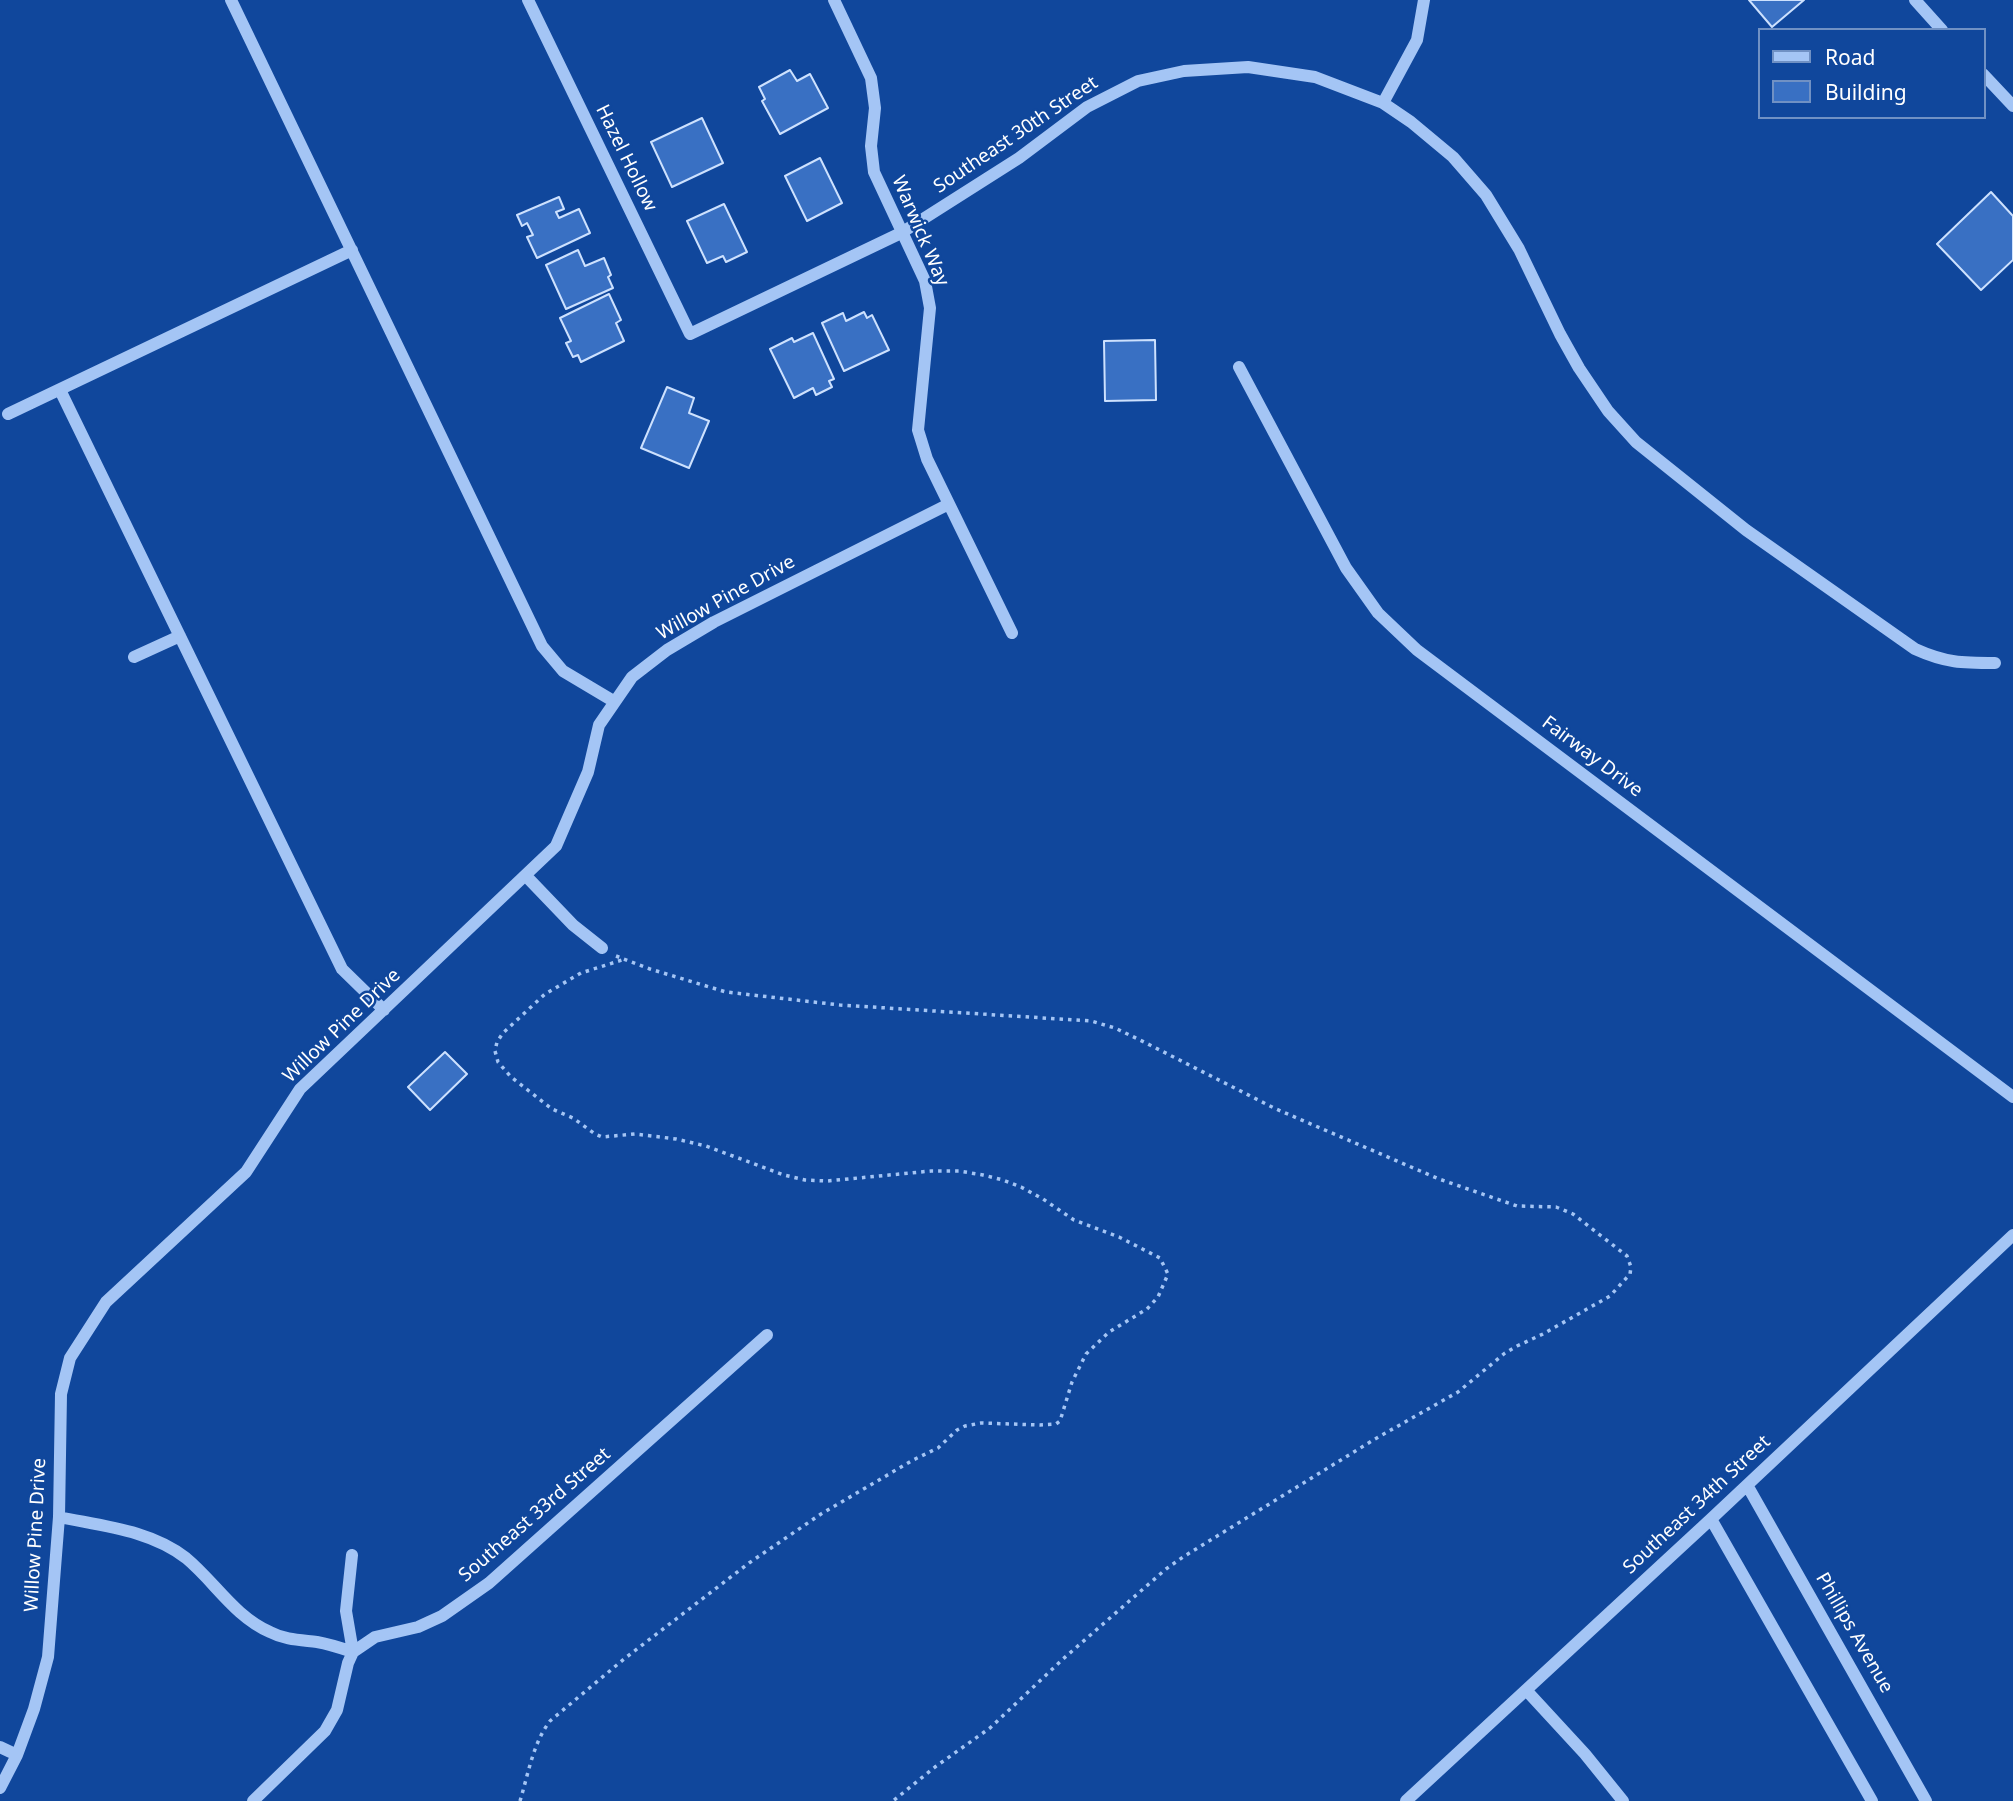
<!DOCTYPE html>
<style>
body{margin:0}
#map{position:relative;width:2013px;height:1801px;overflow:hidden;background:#10479c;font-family:"Noto Sans",sans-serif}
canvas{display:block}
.legend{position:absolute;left:1758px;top:28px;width:228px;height:91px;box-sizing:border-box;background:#10479c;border:2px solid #7091c4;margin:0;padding:9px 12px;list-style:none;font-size:21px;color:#fff}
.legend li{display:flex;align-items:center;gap:14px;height:35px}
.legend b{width:35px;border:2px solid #7091c4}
</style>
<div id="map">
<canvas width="2013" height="1801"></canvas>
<ul class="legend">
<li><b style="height:9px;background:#a4c5f5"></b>Road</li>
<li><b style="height:19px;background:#3970c3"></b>Building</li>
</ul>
</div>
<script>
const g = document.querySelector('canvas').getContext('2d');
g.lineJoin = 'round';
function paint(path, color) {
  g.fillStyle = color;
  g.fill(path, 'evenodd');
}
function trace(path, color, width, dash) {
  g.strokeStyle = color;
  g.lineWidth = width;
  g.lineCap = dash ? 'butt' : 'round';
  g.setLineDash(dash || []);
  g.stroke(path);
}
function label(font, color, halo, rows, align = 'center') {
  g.font = font + ' "Noto Sans",sans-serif';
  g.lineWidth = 5;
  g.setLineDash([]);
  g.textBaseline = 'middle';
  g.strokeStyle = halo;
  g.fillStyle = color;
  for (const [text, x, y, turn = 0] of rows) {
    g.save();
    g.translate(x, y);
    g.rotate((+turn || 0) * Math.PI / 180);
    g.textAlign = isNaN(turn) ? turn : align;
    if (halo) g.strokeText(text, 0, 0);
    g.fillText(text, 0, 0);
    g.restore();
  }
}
const building = new Path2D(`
 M 1749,0 L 1804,0 L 1772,27 Z
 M 790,70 L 797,81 L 810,74 L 828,108 L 780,134 L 762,101 L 765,99 L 759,87 Z
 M 702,118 L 723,163 L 672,187 L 651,142 Z
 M 820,158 L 842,203 L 807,221 L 785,176 Z
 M 1991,192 L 2013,216 L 2013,260 L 1981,290 L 1937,244 Z
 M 559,197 L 564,209 L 556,212 L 559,218 L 579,209 L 590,233 L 537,258 L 527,237 L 533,235 L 527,223 L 522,226 L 517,215 Z
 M 724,204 L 747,252 L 726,262 L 723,256 L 707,263 L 687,221 Z
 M 578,250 L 585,266 L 604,258 L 611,275 L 608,277 L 613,288 L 566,309 L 546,265 Z
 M 609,294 L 621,320 L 616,323 L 624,341 L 581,362 L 578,355 L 573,357 L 566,343 L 571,341 L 560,318 Z
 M 864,312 L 867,318 L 872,315 L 889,350 L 844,371 L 822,323 L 843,313 L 846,321 Z
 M 813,333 L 834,379 L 829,381 L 832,387 L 816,395 L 813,388 L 794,398 L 770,349 L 792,338 L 794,342 Z
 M 1155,340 L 1156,400 L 1105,401 L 1104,341 Z
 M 667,387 L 694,398 L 689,413 L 709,421 L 689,468 L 641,448 Z
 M 445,1052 L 467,1074 L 430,1110 L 408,1087 Z`);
paint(building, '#3970c3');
trace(building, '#cde1fe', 2);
trace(new Path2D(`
 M 616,956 L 650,969 L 726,992 L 840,1005 L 1091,1021 L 1115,1028 L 1144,1042 L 1276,1109 L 1439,1179 L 1517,1206 L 1556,1207 L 1573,1214 L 1627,1256 L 1631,1267 L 1630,1274 L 1610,1296 L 1543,1334 L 1517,1346 L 1505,1353 L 1458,1392 L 1375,1439 L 1183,1557 L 1166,1569 L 1063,1659 L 990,1728 L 935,1767 L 893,1801
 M 520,1801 C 528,1775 533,1743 550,1721 L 624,1659 L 749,1563 L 821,1514 L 913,1460 L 938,1448 L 957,1430 L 965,1426 L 981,1423 L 1040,1425 L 1056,1424 L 1060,1421 L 1072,1382 L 1086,1354 L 1109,1332 L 1147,1309 L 1158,1297 L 1168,1274 L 1160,1258 L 1119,1237 L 1074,1220 L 1043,1199 L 1021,1187 L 1003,1180 L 983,1175 L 959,1171 L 931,1171 L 827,1181 L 805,1180 L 784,1175 L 706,1146 L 676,1139 L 635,1134 L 602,1137 L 595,1134 L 573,1118 L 552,1109 L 511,1077 L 498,1062 L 495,1051 L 497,1042 L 503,1033 L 545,994 L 581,973 L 622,960`), '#a4c5f5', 3.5, [3.5, 5]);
trace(new Path2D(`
 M 231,0 L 542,646 L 563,671 L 615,702
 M 528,0 L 690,334 L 901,233 L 1019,158 L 1087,107 L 1138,81 L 1184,71 L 1248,67 L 1315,77 L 1383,103 L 1411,122 L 1453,157 L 1486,195 L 1519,249 L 1560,334 L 1579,368 L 1608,411 L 1636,442 L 1746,530 L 1915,649 C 1946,663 1962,663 1995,663
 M 834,0 L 871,78 L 875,108 L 871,146 L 874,172 L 925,281 L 930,308 L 918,430 L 927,459 L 1012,633
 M 1915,0 L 1942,30
 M 1983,74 L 2013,106
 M 1383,103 L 1417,40 L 1424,0
 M 1239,367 L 1346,568 L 1378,613 L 1417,650 L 2013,1097
 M 60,390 L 342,969 L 384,1010
 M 8,414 L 352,250
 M 134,657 L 180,636
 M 526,876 L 573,925 L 602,948
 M 1747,1485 L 1926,1801
 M 59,1517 C 102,1526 150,1530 186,1558 C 215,1582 234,1616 270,1632 C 285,1640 300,1640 317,1642 C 329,1644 341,1648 353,1652 L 346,1611 L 352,1555
 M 1711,1519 L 1872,1801
 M 1526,1690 L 1585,1754 L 1623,1801
 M 0,1747 L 17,1755
 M 0,1788 L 17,1755 L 34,1709 L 48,1657 L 59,1517 L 61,1394 L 70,1358 L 106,1302 L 246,1172 L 300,1089 L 556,846 L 588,772 L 599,725 L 632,677 L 667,650 L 714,622 L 949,504
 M 253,1801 L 325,1731 L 337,1710 L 348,1663 L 353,1652 L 375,1637 L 418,1627 L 442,1616 L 489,1583 L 767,1335
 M 1406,1801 L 1711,1519 L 2013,1235`), '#a4c5f5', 12);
label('19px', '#fff', '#10479c', [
 ["Southeast 30th Street",1016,135,-34],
 ["Hazel Hollow",626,158,64],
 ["Warwick Way",920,231,67],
 ["Willow Pine Drive",726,598,-29],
 ["Fairway Drive",1592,757,37],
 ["Willow Pine Drive",342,1026,-44],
 ["Southeast 34th Street",1697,1505,-43],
 ["Southeast 33rd Street",535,1515,-41],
 ["Willow Pine Drive",36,1535,-87],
 ["Phillips Avenue",1854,1633,60]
]);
</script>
